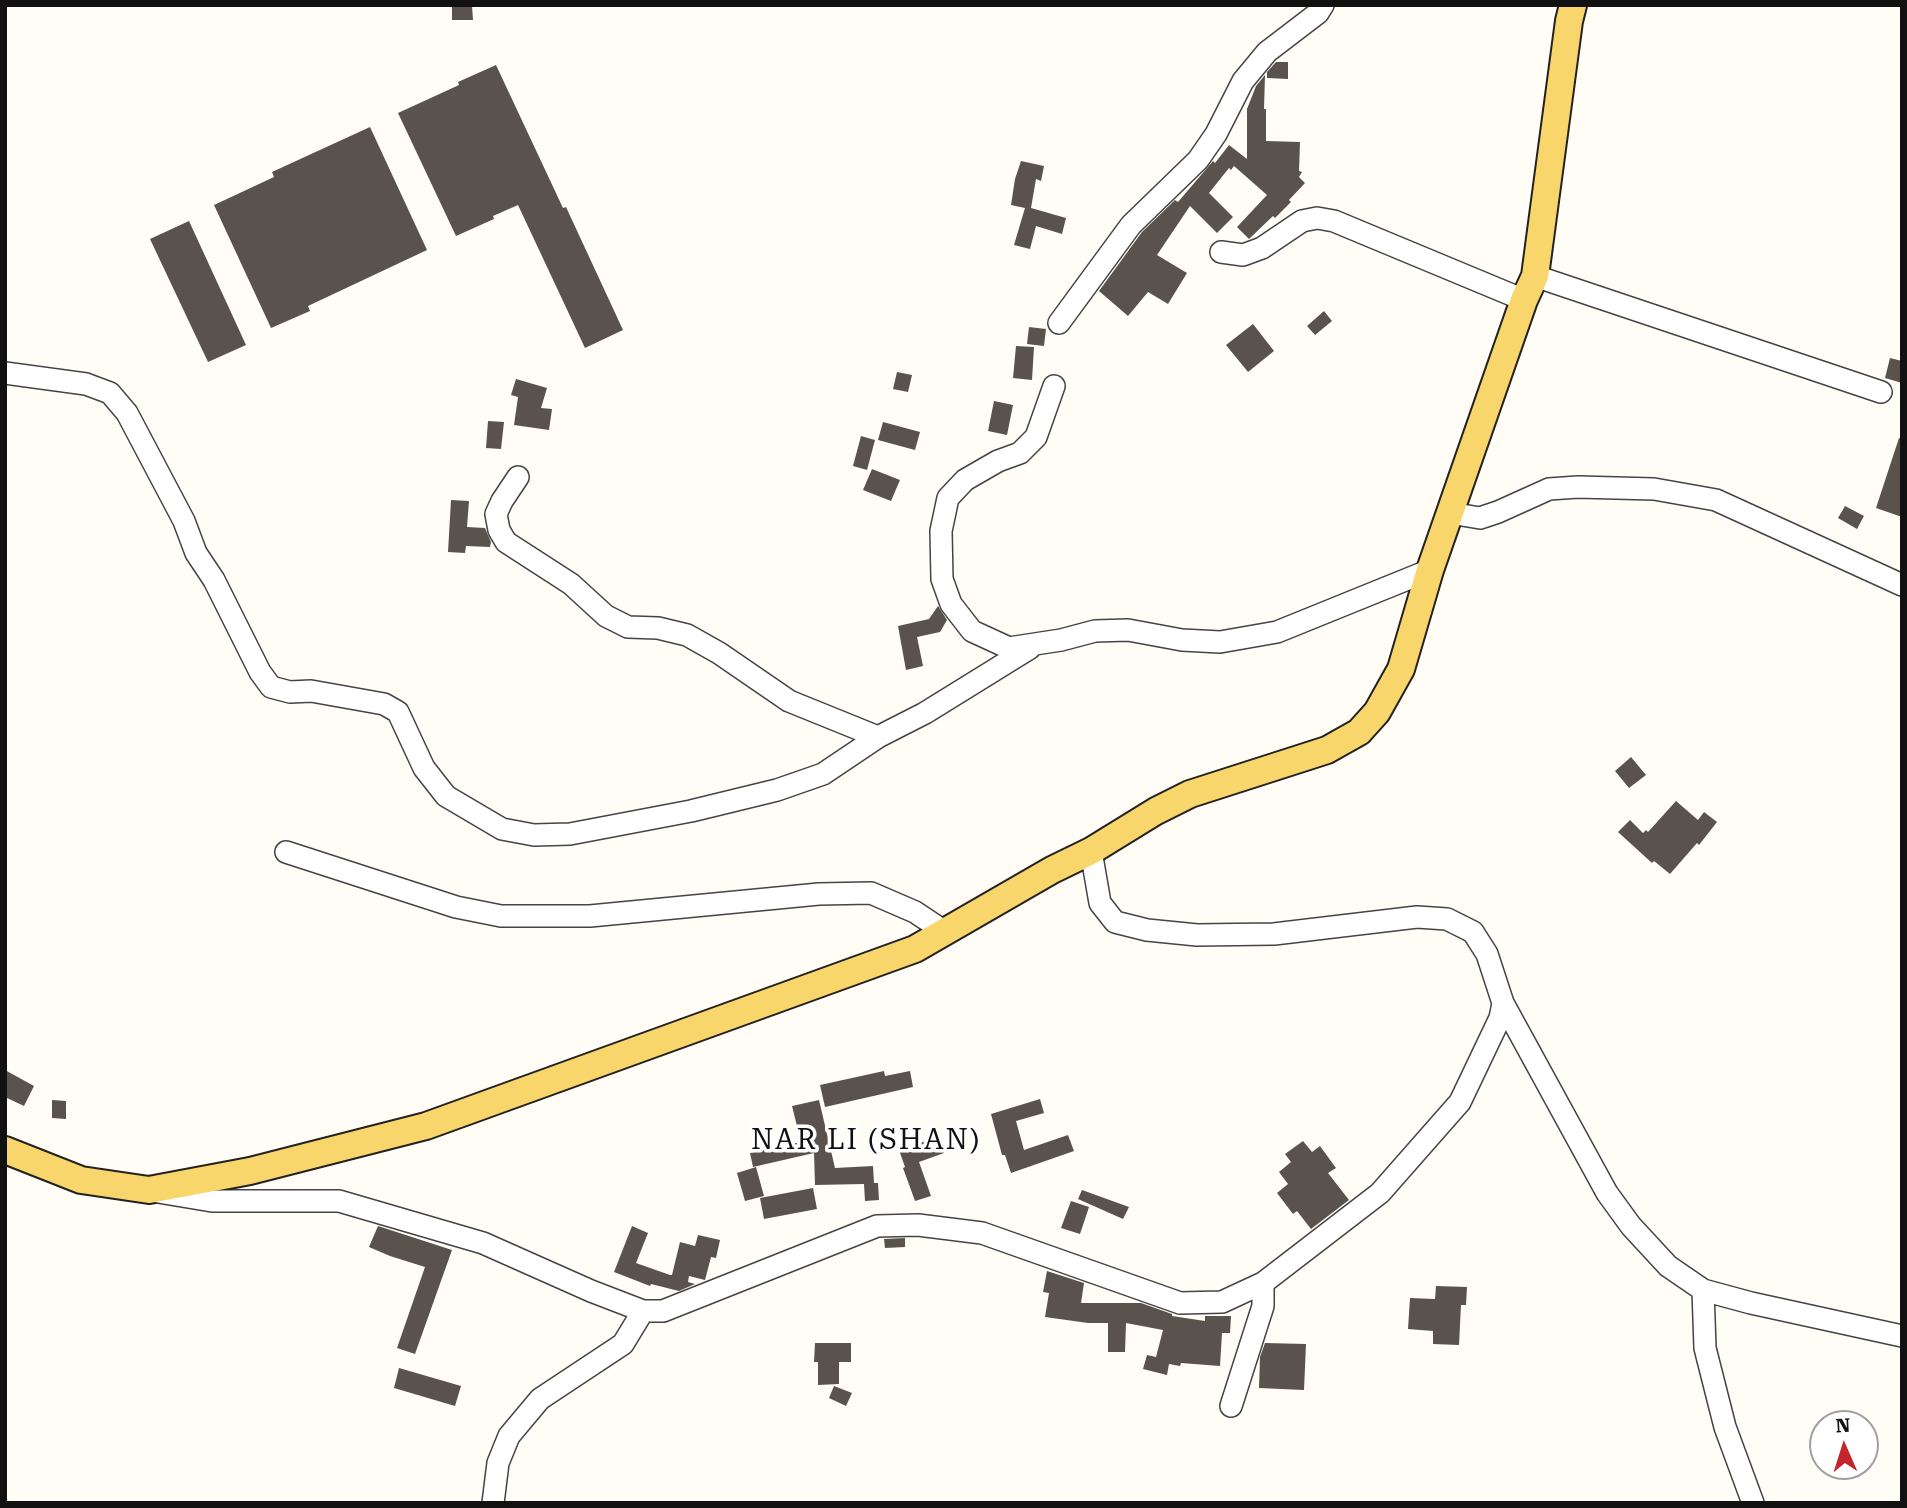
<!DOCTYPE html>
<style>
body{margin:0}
#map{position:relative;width:1907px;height:1508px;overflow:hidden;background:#fffdf5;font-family:"Roboto Serif",serif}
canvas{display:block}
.frame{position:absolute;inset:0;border:7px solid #111;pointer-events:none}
.north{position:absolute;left:1809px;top:1410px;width:70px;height:70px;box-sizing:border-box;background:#fff;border:2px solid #a0a0a0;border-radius:50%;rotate:357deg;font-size:19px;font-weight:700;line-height:28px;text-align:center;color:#111}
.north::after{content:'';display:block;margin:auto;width:24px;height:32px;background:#c4262e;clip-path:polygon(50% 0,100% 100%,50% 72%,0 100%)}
</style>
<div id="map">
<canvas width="1907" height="1508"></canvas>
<div class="frame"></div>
<div class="north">N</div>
</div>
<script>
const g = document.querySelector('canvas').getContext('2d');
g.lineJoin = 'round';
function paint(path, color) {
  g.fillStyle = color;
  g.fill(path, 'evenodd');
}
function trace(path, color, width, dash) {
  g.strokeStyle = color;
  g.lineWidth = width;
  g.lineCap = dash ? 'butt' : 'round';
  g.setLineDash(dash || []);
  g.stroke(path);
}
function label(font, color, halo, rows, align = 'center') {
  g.font = font + ' "Roboto Serif",serif';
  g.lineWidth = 7;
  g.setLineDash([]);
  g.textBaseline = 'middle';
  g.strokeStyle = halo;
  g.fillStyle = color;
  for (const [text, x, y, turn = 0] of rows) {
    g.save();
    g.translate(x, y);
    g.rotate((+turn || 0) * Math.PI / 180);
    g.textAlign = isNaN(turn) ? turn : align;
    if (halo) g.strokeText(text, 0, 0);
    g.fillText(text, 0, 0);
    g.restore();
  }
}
paint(new Path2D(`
 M 472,6 L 473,20 L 452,20 L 452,7 Z
 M 1276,62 L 1288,62 L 1288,79 L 1267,78 L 1267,72 Z
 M 496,65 L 563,208 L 566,207 L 623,330 L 585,348 L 518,205 L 493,216 L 494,219 L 456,236 L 398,113 L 459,85 L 458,82 Z
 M 1265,75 L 1264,109 L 1266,109 L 1266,141 L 1300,142 L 1299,171 L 1302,172 L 1299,177 L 1305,183 L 1289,200 L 1291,202 L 1275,218 L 1273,216 L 1249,239 L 1237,227 L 1267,195 L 1234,166 L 1231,170 L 1229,168 L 1209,193 L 1233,217 L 1217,233 L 1190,206 L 1157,255 L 1187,273 L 1168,304 L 1148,292 L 1128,316 L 1099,291 L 1142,232 L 1175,200 L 1178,202 L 1213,161 L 1215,163 L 1229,145 L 1247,159 L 1247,109 L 1256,86 Z
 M 370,127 L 427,250 L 308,306 L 310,311 L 271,328 L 214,205 L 274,177 L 272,172 Z
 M 1021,161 L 1044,166 L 1041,181 L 1036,179 L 1031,208 L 1066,218 L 1062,234 L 1036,226 L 1030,249 L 1014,245 L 1025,208 L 1011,205 L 1015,179 Z
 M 189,221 L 246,345 L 208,362 L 150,239 Z
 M 1324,311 L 1332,321 L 1315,335 L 1307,326 Z
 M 1253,324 L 1274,351 L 1248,372 L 1226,345 Z
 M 1029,327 L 1046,329 L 1044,346 L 1027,344 Z
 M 1016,346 L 1034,347 L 1032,380 L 1013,378 Z
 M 1890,358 L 1902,361 L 1902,383 L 1885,378 Z
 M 897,372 L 912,375 L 908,392 L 893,389 Z
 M 516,379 L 547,388 L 541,408 L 552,409 L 549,430 L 514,425 L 518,397 L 511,395 Z
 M 994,401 L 1013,405 L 1007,435 L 988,431 Z
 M 488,421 L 504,422 L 501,449 L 486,448 Z
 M 883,422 L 920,432 L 915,450 L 878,440 Z
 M 861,436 L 875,440 L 867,470 L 853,466 Z
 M 1899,438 L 1902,439 L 1902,517 L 1876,508 Z
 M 872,469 L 900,480 L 891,501 L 863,490 Z
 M 451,500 L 469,501 L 467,527 L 485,528 L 491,542 L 490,547 L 466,546 L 465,553 L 448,552 Z
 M 1845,506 L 1864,516 L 1857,529 L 1838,518 Z
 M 938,606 L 947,620 L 940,632 L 917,637 L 923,666 L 906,670 L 898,626 L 929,619 Z
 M 1631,757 L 1646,775 L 1629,788 L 1615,771 Z
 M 1676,801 L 1698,820 L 1704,812 L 1717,822 L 1699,845 L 1697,843 L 1670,874 L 1654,861 L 1652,863 L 1618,832 L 1630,820 L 1643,833 L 1646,830 L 1648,832 Z
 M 5,1070 L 34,1086 L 24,1106 L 5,1097 Z
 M 884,1071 L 885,1076 L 910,1071 L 913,1087 L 825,1107 L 820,1085 Z
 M 1040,1099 L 1044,1113 L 1016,1121 L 1024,1150 L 1068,1135 L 1074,1151 L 1011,1173 L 1005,1155 L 1002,1155 L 991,1114 Z
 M 52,1100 L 66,1101 L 66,1119 L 52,1118 Z
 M 819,1100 L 835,1168 L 873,1166 L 874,1183 L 878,1183 L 879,1200 L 865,1201 L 864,1184 L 815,1185 L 814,1153 L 753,1167 L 750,1153 L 801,1142 L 792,1106 Z
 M 938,1137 L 944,1153 L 919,1162 L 931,1196 L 915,1201 L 903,1168 L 905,1167 L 899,1150 Z
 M 1303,1141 L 1312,1152 L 1320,1146 L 1336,1168 L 1328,1173 L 1349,1200 L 1311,1229 L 1297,1211 L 1293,1214 L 1277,1193 L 1288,1184 L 1279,1172 L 1291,1162 L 1285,1154 Z
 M 756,1167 L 764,1196 L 745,1201 L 737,1173 Z
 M 813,1188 L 817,1209 L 764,1219 L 760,1198 Z
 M 1082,1190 L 1129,1207 L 1123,1219 L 1078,1199 Z
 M 1071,1201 L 1089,1207 L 1080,1234 L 1061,1228 Z
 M 378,1226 L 452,1250 L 415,1354 L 397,1348 L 425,1267 L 390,1256 L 369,1247 Z
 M 632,1226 L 648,1233 L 636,1263 L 670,1275 L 672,1275 L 680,1242 L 695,1246 L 698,1235 L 720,1240 L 716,1258 L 711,1257 L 705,1280 L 689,1276 L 688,1282 L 695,1284 L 679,1291 L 651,1284 L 650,1286 L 614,1272 Z
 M 905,1238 L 905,1247 L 885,1248 L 884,1239 Z
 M 1047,1271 L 1084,1283 L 1081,1303 L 1141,1303 L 1172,1314 L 1172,1316 L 1205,1321 L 1205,1316 L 1231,1316 L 1230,1333 L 1222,1333 L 1220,1366 L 1181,1363 L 1180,1366 L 1169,1364 L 1167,1375 L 1143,1369 L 1147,1355 L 1156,1357 L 1163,1330 L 1126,1323 L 1125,1352 L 1108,1352 L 1108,1323 L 1088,1323 L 1045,1317 L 1049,1293 L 1043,1292 Z
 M 1436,1286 L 1467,1287 L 1466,1305 L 1461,1305 L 1459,1345 L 1433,1344 L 1433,1331 L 1408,1329 L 1410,1298 L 1435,1299 Z
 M 815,1343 L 851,1343 L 851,1362 L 839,1362 L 839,1384 L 818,1385 L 818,1362 L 814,1362 Z
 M 1265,1343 L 1306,1344 L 1304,1390 L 1259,1388 L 1260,1357 Z
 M 399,1368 L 461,1386 L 455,1406 L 394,1388 Z
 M 834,1386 L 852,1393 L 846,1406 L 829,1398 Z`), '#5a524d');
const minor = new Path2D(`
 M 1221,252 L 1243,255 L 1262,248 L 1302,221 L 1317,218 L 1334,221 L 1524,300
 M 1535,276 L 1881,392
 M 1059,323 L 1131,225 L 1198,160 L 1216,134 L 1243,81 L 1267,52 L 1318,13 L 1323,5
 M 5,373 L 86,384 L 110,393 L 127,413 L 184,521 L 196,553 L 214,580 L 260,672 L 271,687 L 290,692 L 311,691 L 384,704 L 398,712 L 424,768 L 446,796 L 502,829 L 534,835 L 570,834 L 691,811 L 777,790 L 823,774 L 878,737
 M 1054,386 L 1036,437 L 1020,453 L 998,461 L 965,480 L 948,498 L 941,531 L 942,579 L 951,604 L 972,631 L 1009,648 L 1061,640 L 1095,631 L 1128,630 L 1182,640 L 1220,642 L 1277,632 L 1430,570
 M 518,477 L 502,501 L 496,514 L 499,530 L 506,542 L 571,584 L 606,616 L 628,627 L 658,628 L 687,635 L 719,653 L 789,701 L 878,737 L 925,713 L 1030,648
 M 1450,513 L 1480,518 L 1498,512 L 1549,489 L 1578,487 L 1654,489 L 1716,500 L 1902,585
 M 286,852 L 456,907 L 501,916 L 590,916 L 819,894 L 871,893 L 915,912 L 945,932
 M 1503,1003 L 1607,1193 L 1631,1226 L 1668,1266 L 1703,1290 L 1751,1303 L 1902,1336
 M 158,1192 L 212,1201 L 339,1201 L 483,1243 L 591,1291 L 643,1311 L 663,1311 L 877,1226 L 918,1225 L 982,1233 L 1180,1303 L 1222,1302 L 1263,1283 L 1380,1193 L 1460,1102 L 1500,1018 L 1503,1003 L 1487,954 L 1473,932 L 1447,919 L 1417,917 L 1274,934 L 1197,935 L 1147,930 L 1115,922 L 1100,903 L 1091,851
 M 1703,1290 L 1705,1348 L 1725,1427 L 1753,1503
 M 1231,1406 L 1263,1306 L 1263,1283
 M 493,1503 L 498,1463 L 509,1436 L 540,1399 L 623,1344 L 643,1311`);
const major = new Path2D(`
 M 5,1150 L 81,1180 L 149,1190 L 250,1171 L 426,1126 L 915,949 L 1052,870 L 1091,851 L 1156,811 L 1190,794 L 1327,750 L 1359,732 L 1377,712 L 1401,669 L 1430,570 L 1524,300 L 1535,276 L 1569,21 L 1573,5`);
trace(minor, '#444', 24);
trace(major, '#222', 30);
trace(minor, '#fff', 21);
trace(major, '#f9d66b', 26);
g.letterSpacing = '2px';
label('28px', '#111', '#fff', [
 ["NAR LI (SHAN)",866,1141]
]);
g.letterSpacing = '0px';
</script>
